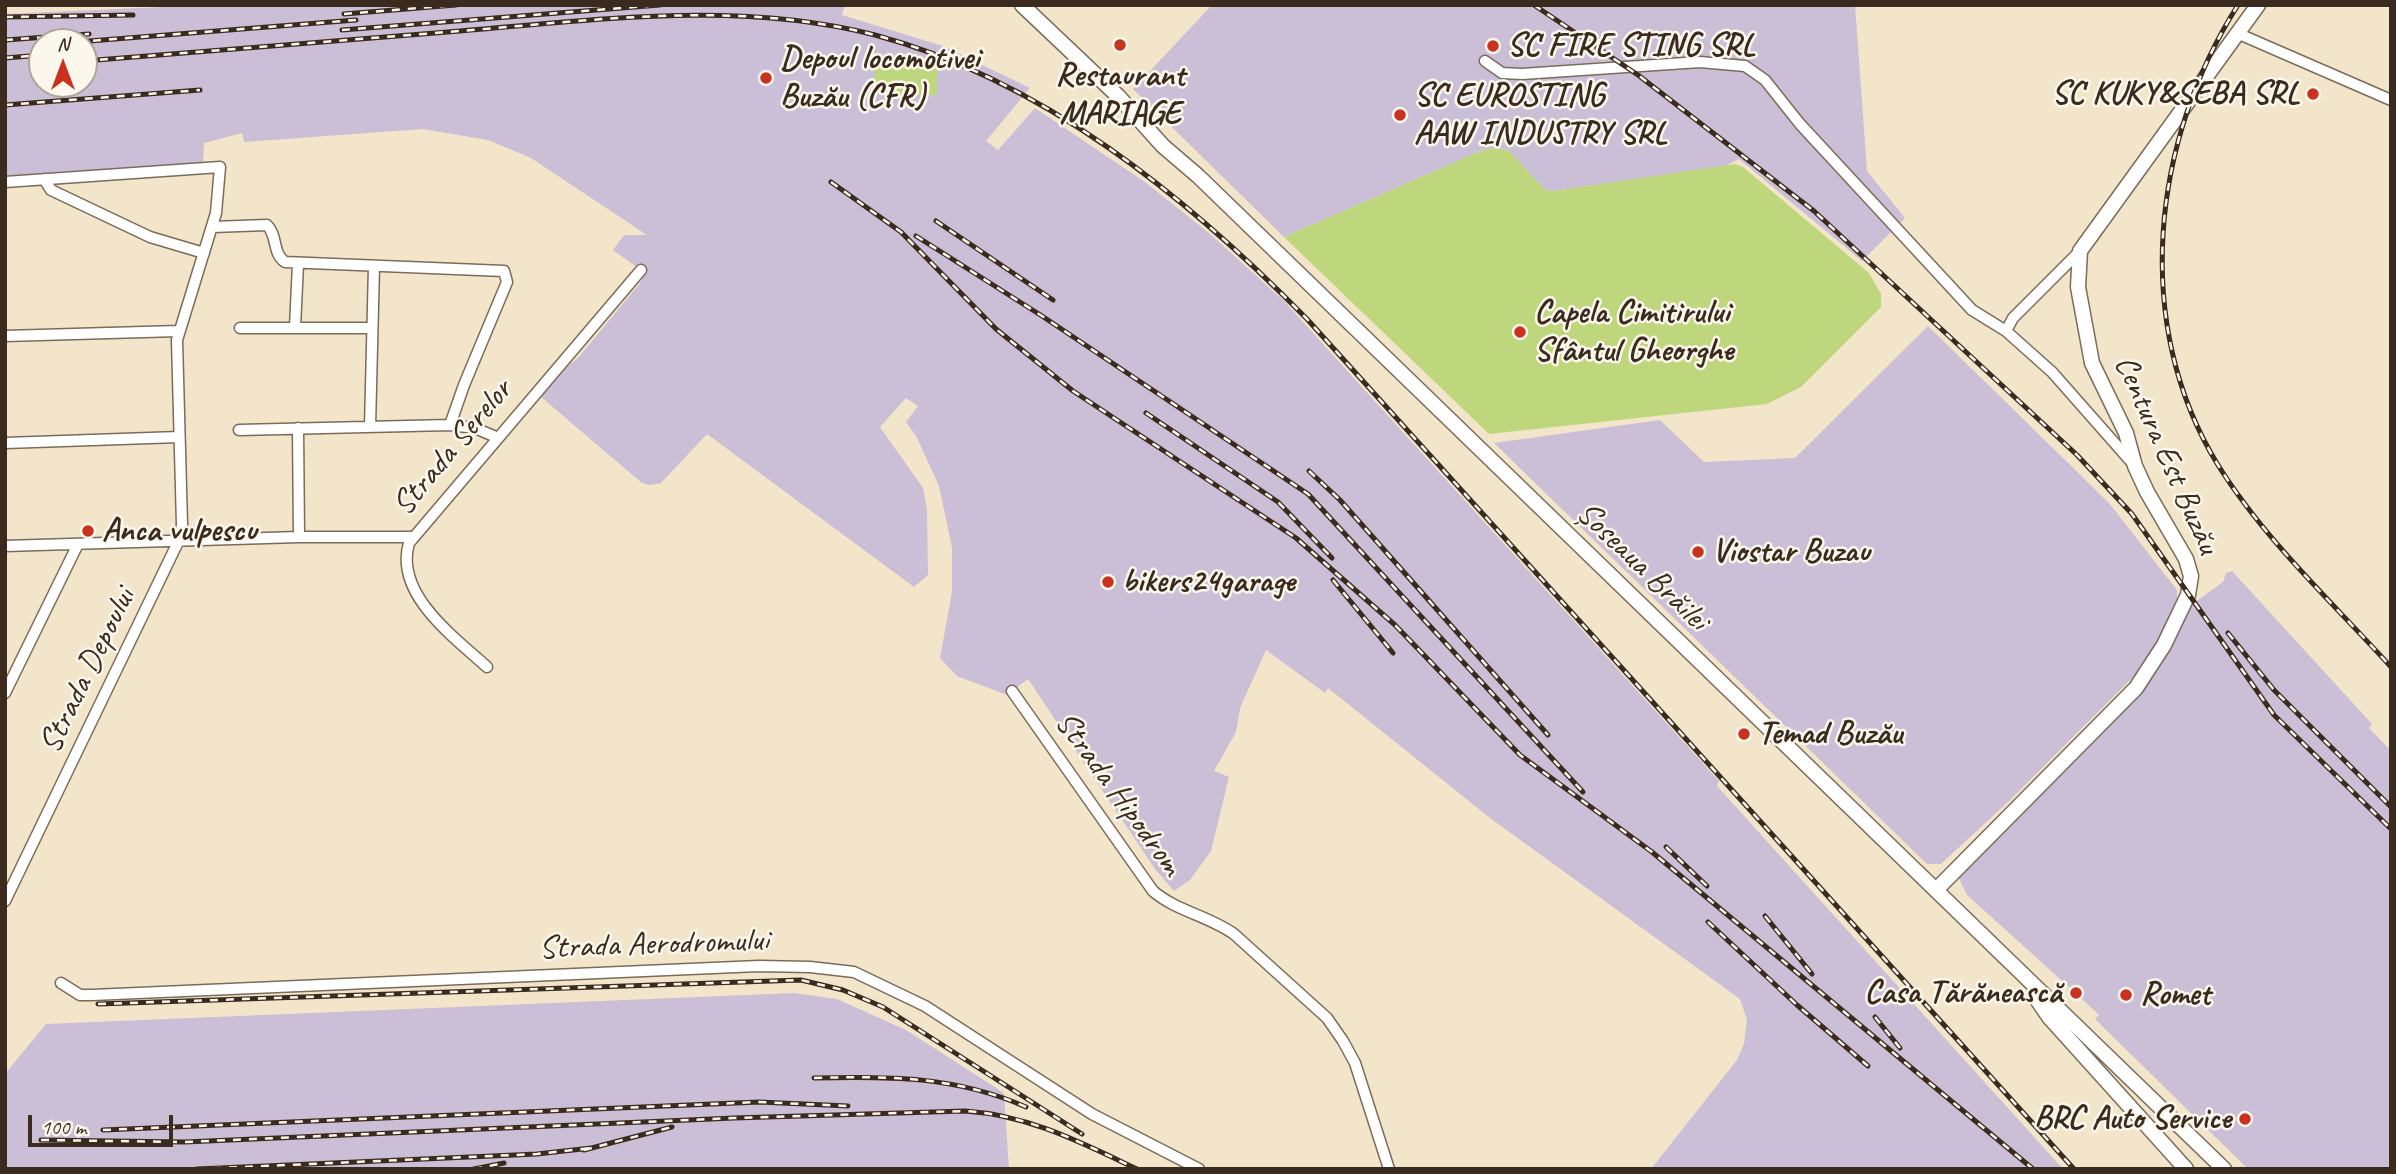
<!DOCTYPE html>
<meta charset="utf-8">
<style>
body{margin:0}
#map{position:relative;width:2396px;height:1174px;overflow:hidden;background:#f3e5ca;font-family:Caveat,sans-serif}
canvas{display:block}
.frame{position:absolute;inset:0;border:7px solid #3b2a1e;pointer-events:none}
.north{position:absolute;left:28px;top:28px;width:70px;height:70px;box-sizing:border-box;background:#fbf7ec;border:2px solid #aea59a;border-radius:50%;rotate:0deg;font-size:19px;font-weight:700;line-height:28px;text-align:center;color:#3b2a1e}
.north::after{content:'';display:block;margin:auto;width:24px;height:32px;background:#c8321e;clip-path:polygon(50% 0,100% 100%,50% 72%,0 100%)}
.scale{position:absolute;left:28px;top:1115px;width:145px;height:32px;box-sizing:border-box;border:4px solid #3b2a1e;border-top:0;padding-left:9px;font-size:21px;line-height:24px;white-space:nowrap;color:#3b2a1e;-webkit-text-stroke:5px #fbf7ec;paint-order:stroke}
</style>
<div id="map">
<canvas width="2396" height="1174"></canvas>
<div class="frame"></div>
<div class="north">N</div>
<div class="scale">100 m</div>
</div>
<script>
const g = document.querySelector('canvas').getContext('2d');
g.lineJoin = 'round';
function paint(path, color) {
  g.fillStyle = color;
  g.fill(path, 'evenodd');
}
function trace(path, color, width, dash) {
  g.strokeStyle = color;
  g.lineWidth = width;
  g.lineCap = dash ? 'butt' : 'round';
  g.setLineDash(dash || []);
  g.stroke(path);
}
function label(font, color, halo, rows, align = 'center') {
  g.font = font + ' Caveat,sans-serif';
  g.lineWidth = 5;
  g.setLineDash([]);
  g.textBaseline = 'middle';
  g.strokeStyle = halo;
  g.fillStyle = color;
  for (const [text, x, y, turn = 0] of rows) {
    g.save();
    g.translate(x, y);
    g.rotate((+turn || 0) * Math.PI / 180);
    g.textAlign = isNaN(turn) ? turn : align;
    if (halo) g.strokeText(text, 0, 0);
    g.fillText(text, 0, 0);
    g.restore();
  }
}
paint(new Path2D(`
 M 208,5 L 845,5 L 842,15 L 943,46 L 1030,88 L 986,141 L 998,150 L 1035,108 L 1145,182 L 1209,233 L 1284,301 L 1719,781 L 1717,786 L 2063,1169 L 1651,1169 L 1737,1060 L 1744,1044 L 1747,1020 L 1740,999 L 1490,818 L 1328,688 L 1325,693 L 1266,650 L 1240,708 L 1236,732 L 1214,771 L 1229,777 L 1211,851 L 1190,880 L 1174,891 L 1155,869 L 1028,679 L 1007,695 L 957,676 L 940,658 L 952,592 L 952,548 L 939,486 L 917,438 L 906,422 L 918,406 L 906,398 L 880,427 L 923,488 L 927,510 L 928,575 L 914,587 L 707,434 L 661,483 L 649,485 L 642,483 L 541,397 L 563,370 L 578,358 L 640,283 L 645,273 L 613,250 L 624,235 L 647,235 L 531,158 L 488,140 L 423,129 L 244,142 L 242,133 L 204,143 L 203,162 L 5,177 L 5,14 ZM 42,42 L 84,42 L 84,84 L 42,84 Z
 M 1212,5 L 1855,5 L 1867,171 L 1905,218 L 1862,261 L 1739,159 L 1725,166 L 1554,191 L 1545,190 L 1508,150 L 1494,148 L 1483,150 L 1284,237 L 1133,89 Z
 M 1928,326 L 2109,503 L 2177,590 L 2177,601 L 2159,639 L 2136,674 L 2008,802 L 1941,864 L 1927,864 L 1494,443 L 1660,420 L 1704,462 L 1795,458 Z
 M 2232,571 L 2372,724 L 2369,728 L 2391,751 L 2391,1169 L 2248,1169 L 2095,1019 L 2099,1015 L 2081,998 L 2078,1001 L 2067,991 L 2070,988 L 1967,895 L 1955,870 L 2111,712 L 2188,607 L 2223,582 L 2226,573 Z
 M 794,993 L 837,999 L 906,1030 L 1004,1093 L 1009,1169 L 5,1169 L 5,1074 L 46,1024 Z`), '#cabfd6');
paint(new Path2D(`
 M 875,62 L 937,62 L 937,95 L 875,94 Z
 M 1494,148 L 1508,150 L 1545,190 L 1554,191 L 1735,164 L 1743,167 L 1869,273 L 1881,294 L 1881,307 L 1801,387 L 1767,404 L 1489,434 L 1284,237 L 1483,150 Z`), '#bed77c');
const minor = new Path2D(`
 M 2239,34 L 2391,100
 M 1485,61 L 1502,73 L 1522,74 L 1700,62 L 1745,66 L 1765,80 L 1800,124 L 1972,310 L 2006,331 L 2052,372 L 2134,465
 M 44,179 L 51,190 L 150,237 L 204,253
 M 5,182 L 220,167 L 216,213 L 177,340 L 182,525 L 179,540 L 5,901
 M 212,227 L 267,225 C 278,236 272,253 285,262 L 504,271 L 507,282 L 464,385 L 450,425
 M 295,327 L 298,264
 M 240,328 L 372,328
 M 2006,331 L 2013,318 L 2080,251
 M 5,336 L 178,331
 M 370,427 L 374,266
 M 298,428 L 299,537
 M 239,430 L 450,425 L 475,428 L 496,437
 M 5,443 L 179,437
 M 5,546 L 299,537 L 411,537
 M 487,667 C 454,637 394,594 409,543 L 641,270
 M 1012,691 L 1153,891 C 1176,911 1209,916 1234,934 L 1327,1018 L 1343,1041 L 1355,1063 L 1389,1169
 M 5,693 L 78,544
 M 61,983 L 80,995 L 92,995 L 759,966 L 810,967 L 854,972 L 925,1006 L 1092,1114 L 1199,1169`);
const major = new Path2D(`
 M 1022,5 L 1118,96 L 1163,146 L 1198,176 L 2224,1169
 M 1936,890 L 2136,688 L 2164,645 L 2188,595 L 2191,576 L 2186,559 L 2147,492 L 2135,466 L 2126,433 L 2092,363 L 2078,287 L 2080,251 L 2258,5
 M 2034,995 L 2049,1017 L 2186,1169`);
trace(minor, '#7b6b5a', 13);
trace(major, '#7b6b5a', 17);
trace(minor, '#fff', 10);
trace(major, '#fff', 14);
const rail = new Path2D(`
 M 1534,5 L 1638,75 L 1814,211 L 2077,455 L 2132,514 L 2274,715 L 2391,829
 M 2238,5 C 2152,140 2131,324 2218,465 C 2264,539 2332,602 2391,667
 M 344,14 L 456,5
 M 5,17 L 133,15
 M 342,30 L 660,5
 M 5,40 L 89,34
 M 77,42 L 356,20
 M 5,58 L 42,55
 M 84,61 C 209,51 335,41 460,31 C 598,20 739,0 875,35 C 1043,80 1187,197 1307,319 L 2074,1169
 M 5,105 L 200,90
 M 831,182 L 901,232 L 996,329 L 1073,391 L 1296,538 L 1395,625 L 1520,755 L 1652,852 L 2033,1169
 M 936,221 L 1053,300
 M 916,236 L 1042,316 L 1308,494 L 1583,792
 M 1146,413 L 1278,502 L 1332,558
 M 1309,471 L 1340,500 L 1548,735
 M 1333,580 L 1393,653
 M 2228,633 L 2274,690 L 2391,807
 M 1666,847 L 1707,886
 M 1765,916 L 1812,974
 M 1708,922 L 1797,1005 L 1868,1066
 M 98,1004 L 801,980 L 843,990 L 883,1007 L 1082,1134
 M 1875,1017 L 1900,1048
 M 814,1078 C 889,1076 956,1076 1026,1107
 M 103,1130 L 759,1102 L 848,1106
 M 41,1140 L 185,1142 L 734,1118 L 965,1111 C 1028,1115 1080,1142 1137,1169
 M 584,1150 L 672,1127
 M 197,1169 L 537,1154 L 591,1148
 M 474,1169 L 504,1163`);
trace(rail, '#3b2a1e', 5);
trace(rail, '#fbf7ec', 2.5, [8]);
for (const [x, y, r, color] of [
 [1120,45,7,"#c8321e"],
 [1493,46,7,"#c8321e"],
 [766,78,7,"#c8321e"],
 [2313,94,7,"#c8321e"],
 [1400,115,7,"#c8321e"],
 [1520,332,7,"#c8321e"],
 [88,531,7,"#c8321e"],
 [1698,552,7,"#c8321e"],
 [1108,582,7,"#c8321e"],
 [1744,734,7,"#c8321e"],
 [2076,993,7,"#c8321e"],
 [2126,995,7,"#c8321e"],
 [2245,1119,7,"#c8321e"]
]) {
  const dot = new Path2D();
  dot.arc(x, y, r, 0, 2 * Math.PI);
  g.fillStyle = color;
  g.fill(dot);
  trace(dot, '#fbf7ec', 2.5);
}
label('bold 33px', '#3b2a1e', '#fbf7ec', [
 ["SC FIRE STING SRL",1507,46],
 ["Depoul locomotivei",780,59],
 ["Buzău (CFR)",780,97],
 ["Restaurant",1120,76,"center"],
 ["MARIAGE",1120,114,"center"],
 ["SC KUKY&SEBA SRL",2299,94,"right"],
 ["SC EUROSTING",1414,96],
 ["AAW INDUSTRY SRL",1414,134],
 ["Capela Cimitirului",1534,313],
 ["Sfântul Gheorghe",1534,351],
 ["Anca vulpescu",102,531],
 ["Viostar Buzau",1712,552],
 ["bikers24garage",1122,582],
 ["Temad Buzău",1758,734],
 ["Casa Tărănească",2062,993,"right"],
 ["Romet",2140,995],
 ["BRC Auto Service",2231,1119,"right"]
], 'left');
label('33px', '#3b2a1e', '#fbf7ec', [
 ["Strada Serelor",453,448,-50],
 ["Centura Est Buzău",2166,455,66],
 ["Șoseaua Brăilei",1642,567,44],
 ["Strada Depoului",88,671,-64],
 ["Strada Hipodrom",1118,794,54],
 ["Strada Aerodromului",654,945,-2]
]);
</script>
